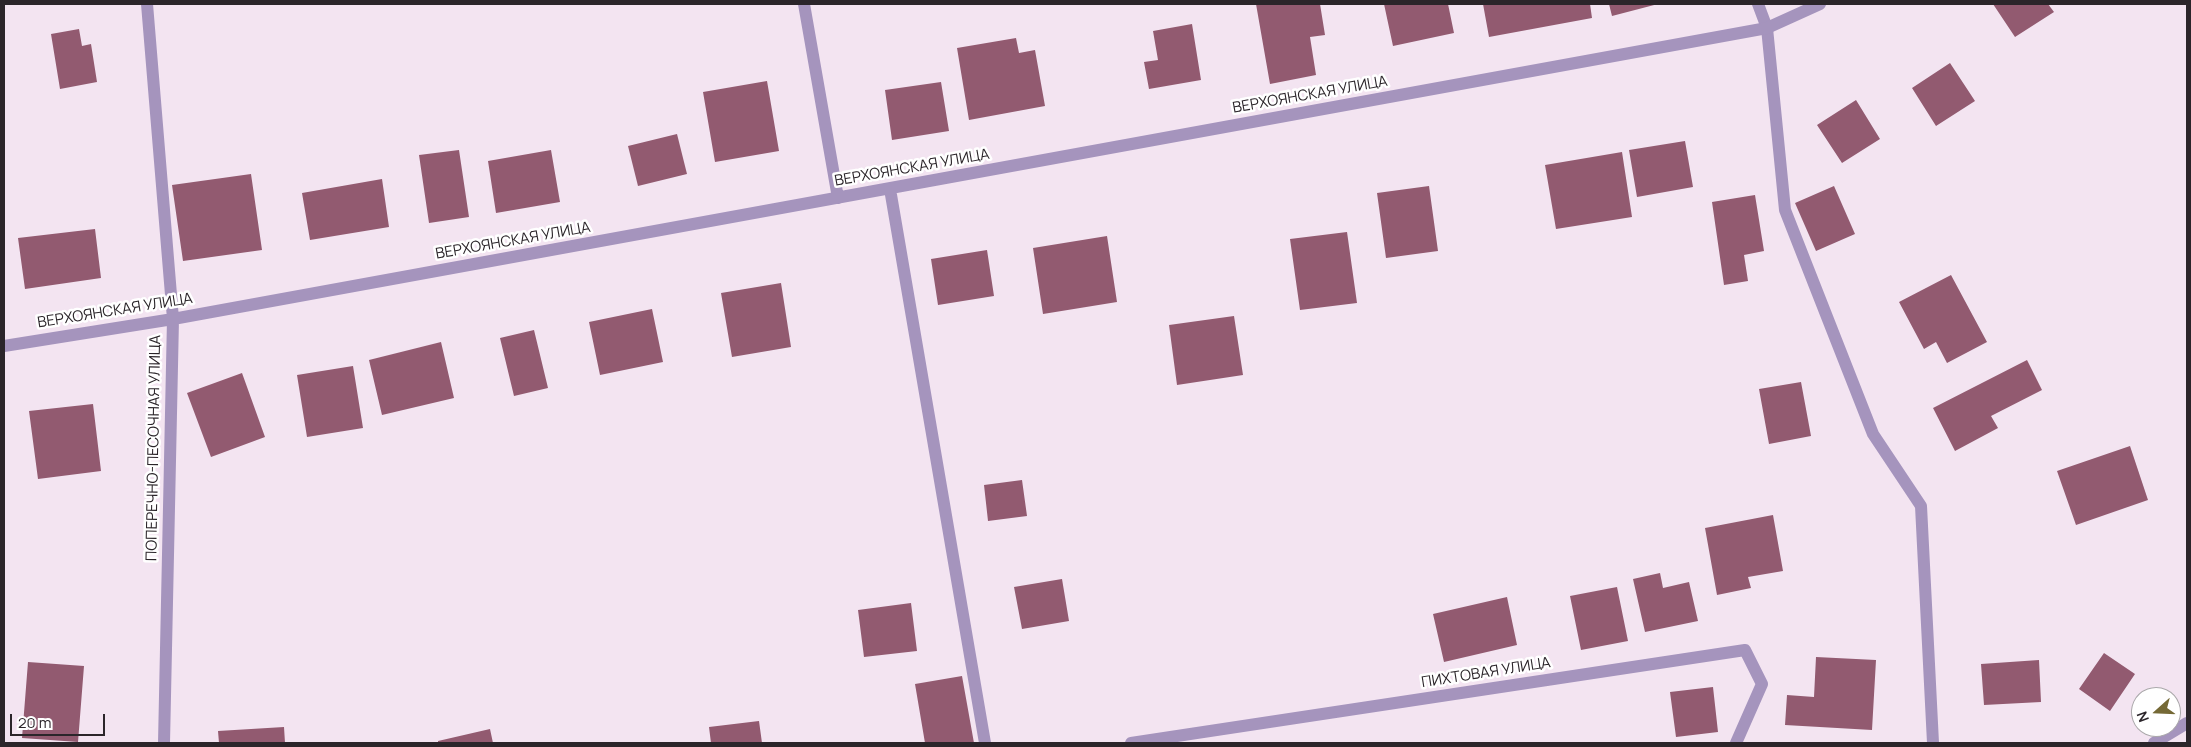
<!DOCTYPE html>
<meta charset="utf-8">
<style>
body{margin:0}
#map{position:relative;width:2191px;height:747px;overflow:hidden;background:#f3e4f1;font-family:Manrope,sans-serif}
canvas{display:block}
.frame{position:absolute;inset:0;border:5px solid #2b252a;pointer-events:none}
.north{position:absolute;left:2131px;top:687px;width:50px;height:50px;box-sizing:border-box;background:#fff;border:1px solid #aaa8aa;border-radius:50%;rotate:250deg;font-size:14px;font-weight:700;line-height:20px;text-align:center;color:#2b252a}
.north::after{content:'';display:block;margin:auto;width:18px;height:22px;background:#756936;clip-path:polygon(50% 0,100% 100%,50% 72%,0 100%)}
.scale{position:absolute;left:10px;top:714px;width:95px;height:22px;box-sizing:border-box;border:2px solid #2b252a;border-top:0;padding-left:6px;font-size:15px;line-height:18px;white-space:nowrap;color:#2b252a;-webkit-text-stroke:4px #fff;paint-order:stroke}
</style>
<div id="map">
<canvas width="2191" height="747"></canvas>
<div class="frame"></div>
<div class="north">N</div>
<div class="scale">20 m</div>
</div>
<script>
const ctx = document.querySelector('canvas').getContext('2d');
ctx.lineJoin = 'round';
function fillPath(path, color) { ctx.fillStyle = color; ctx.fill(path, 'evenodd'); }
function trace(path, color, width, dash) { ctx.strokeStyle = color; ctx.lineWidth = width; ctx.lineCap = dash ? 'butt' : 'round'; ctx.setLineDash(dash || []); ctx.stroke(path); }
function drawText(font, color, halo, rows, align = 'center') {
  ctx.font = font + ' Manrope,sans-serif'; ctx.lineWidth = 5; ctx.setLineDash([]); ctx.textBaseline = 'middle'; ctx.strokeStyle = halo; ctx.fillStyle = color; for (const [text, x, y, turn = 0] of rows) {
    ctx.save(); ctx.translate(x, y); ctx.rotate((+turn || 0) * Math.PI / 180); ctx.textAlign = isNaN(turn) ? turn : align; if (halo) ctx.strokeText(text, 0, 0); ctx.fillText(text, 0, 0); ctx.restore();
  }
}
fillPath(new Path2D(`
 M1256 4H1320L1325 35 1310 37 1316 75 1270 84Z
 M1384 4H1448L1454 33 1393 46Z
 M1483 4H1590L1592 18 1489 37Z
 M1609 4H1658L1612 16Z
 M1993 4H2048L2054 12 2015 37Z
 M1192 24 1201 80 1149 89 1144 62 1158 60 1153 31Z
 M79 29 82 46 91 44 97 82 60 89 51 34Z
 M1016 38 1019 53 1035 50 1045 106 969 120 957 48Z
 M1950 63 1975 101 1936 126 1912 88Z
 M767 81 779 151 715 162 703 92Z
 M941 82 949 131 892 140 885 90Z
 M1856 100 1880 139 1842 163 1817 125Z
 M677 134 687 174 638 186 628 146Z
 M1685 141 1693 187 1637 197 1629 150Z
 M459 150 469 217 429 223 419 155Z
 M551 150 560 202 496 213 488 161Z
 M1622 152 1632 217 1556 229 1545 165Z
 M251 174 262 250 183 261 172 185Z
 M382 179 389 227 310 240 302 193Z
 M1429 186 1438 251 1386 258 1377 193Z
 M1834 186 1855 234 1816 251 1795 203Z
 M1755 195 1764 251 1744 255 1748 281 1724 285 1712 202Z
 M95 229 101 278 25 289 18 238Z
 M1347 232 1357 303 1300 310 1290 239Z
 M1107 236 1117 302 1043 314 1033 248Z
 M987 250 994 296 938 305 931 259Z
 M1951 275 1987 342 1947 363 1936 342 1924 349 1899 302Z
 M781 283 791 347 732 357 721 293Z
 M652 309 663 362 600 375 589 322Z
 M1234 316 1243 375 1177 385 1169 325Z
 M534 330 548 388 514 396 500 338Z
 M441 342 454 398 382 415 369 360Z
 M2027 360 2042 390 1991 416 1998 428 1955 451 1933 408Z
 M353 366 363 428 307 437 297 375Z
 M242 373 265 437 211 457 187 393Z
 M1801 382 1811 436 1769 444 1759 389Z
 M93 404 101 471 38 479 29 411Z
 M2130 446 2148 500 2076 525 2057 471Z
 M1022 480 1027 516 988 521 984 485Z
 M1773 515 1783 571 1748 577 1751 588 1717 595 1705 528Z
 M1660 573 1663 588 1689 582 1698 621 1645 632 1633 579Z
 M1062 579 1069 621 1022 629 1014 587Z
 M1617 587 1628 641 1581 650 1570 596Z
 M1507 597 1517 645 1444 662 1433 614Z
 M911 603 917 651 864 657 858 610Z
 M2104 653 2135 674 2110 711 2079 689Z
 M1816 657 1876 660 1872 730 1785 725 1787 695 1814 697Z
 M2039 660 2041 702 1984 705 1981 664Z
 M28 662 84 666 78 742 22 738Z
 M962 676 974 743H925L915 684Z
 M1713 687 1718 732 1676 737 1670 692Z
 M759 721 762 743H711L709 727Z
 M284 727 285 743H219L218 731Z
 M490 729 493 743H438V741Z`), '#925a70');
trace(new Path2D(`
 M1758 4 1767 28 1785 210 1873 434 1921 506 1933 743`), '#a594bd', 12);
trace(new Path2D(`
 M147 4 173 319 164 743
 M804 4 838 198
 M890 189 985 743
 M4 346 173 319 1767 28 1820 4
 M1131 743 1745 650 1762 684 1736 743
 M2154 743 2187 723`), '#a594bd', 12);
drawText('15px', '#2b252a', '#fff', [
 ["ВЕРХОЯНСКАЯ УЛИЦА",1310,95,-10],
 ["ВЕРХОЯНСКАЯ УЛИЦА",912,168,-10],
 ["ВЕРХОЯНСКАЯ УЛИЦА",513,241,-10],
 ["ВЕРХОЯНСКАЯ УЛИЦА",115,311,-9],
 ["ПОПЕРЕЧНО-ПЕСОЧНАЯ УЛИЦА",154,448,-89],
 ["ПИХТОВАЯ УЛИЦА",1486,673,-9]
]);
</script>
